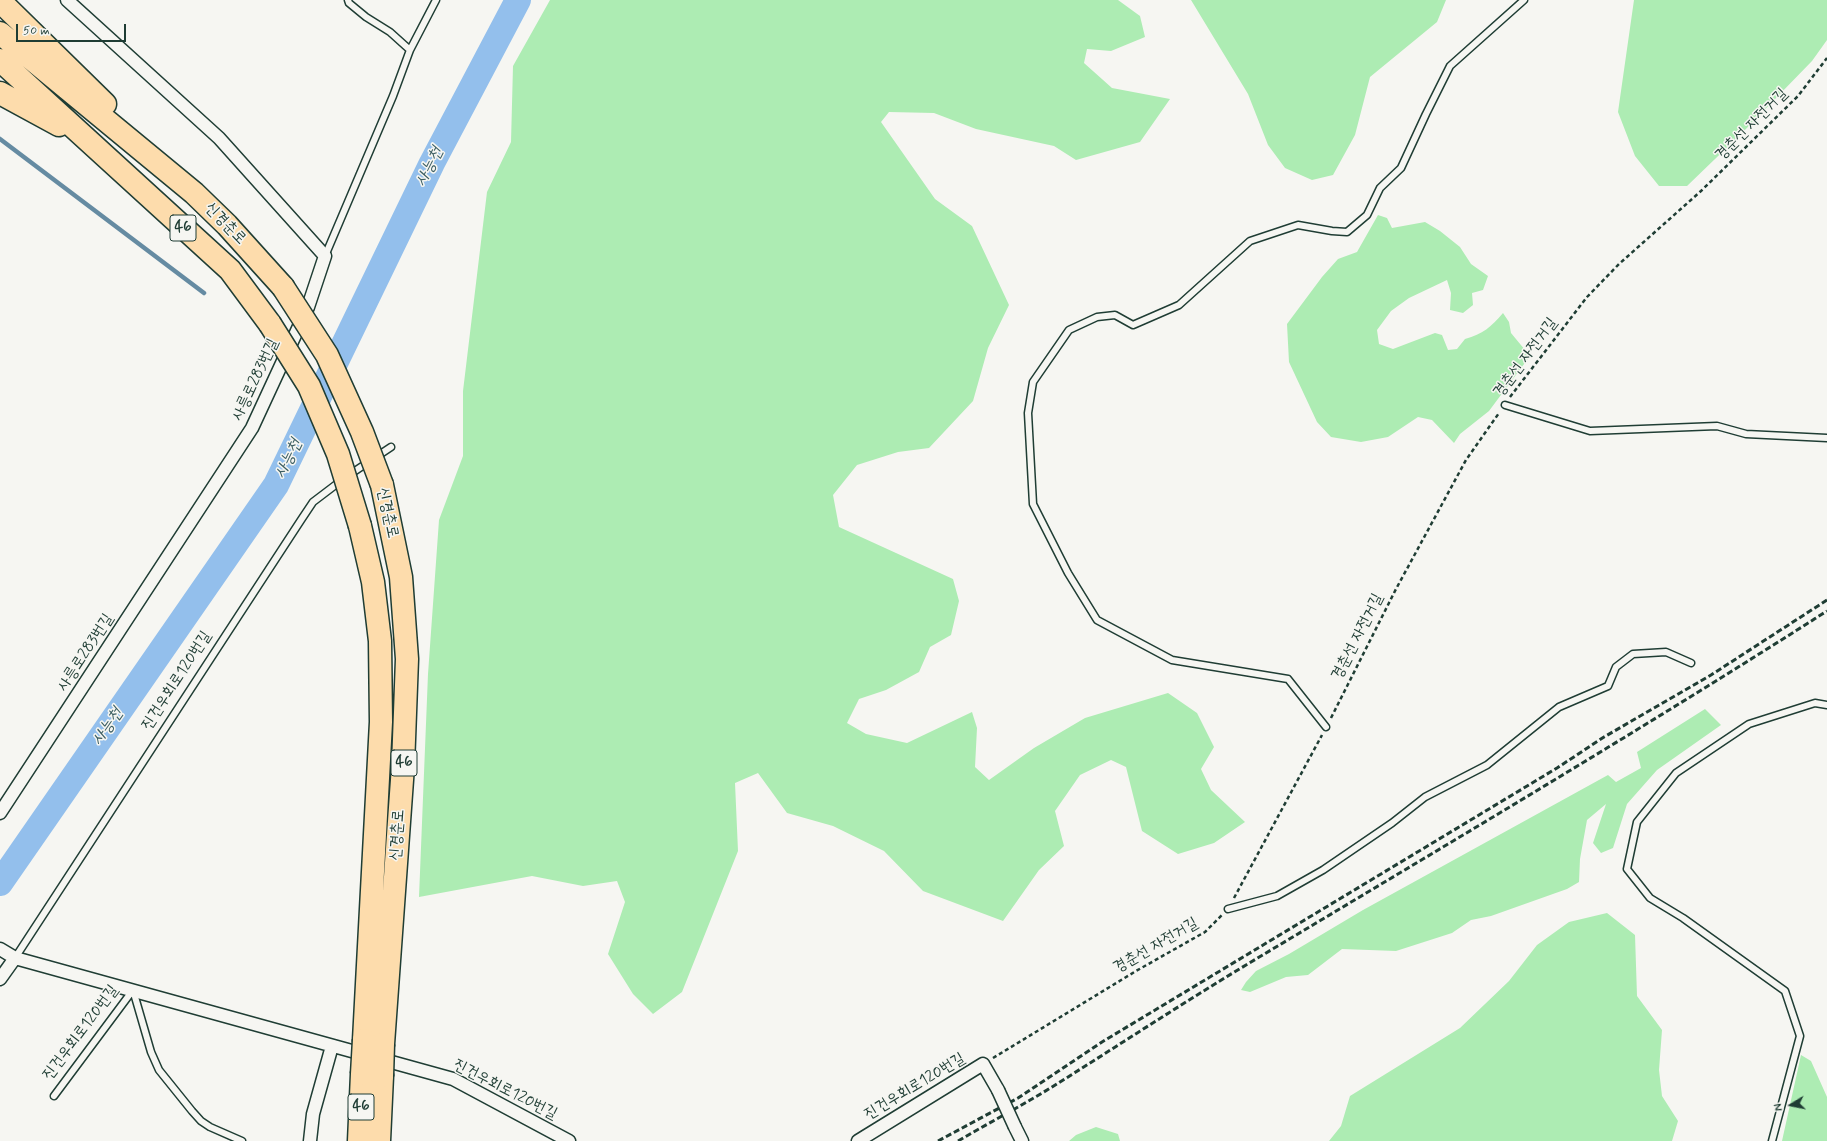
<!DOCTYPE html>
<meta charset="utf-8">
<style>
body{margin:0}
#map{position:relative;width:1827px;height:1141px;overflow:hidden;background:#f6f6f2;font-family:Mynerve,sans-serif}
canvas{display:block}
.north{position:absolute;left:1771px;top:1085px;width:40px;height:40px;-webkit-text-stroke:3px #f6f6f2;paint-order:stroke;rotate:260deg;font-size:11px;font-weight:700;line-height:16px;text-align:center;color:#1f3d34}
.north::after{content:'';display:block;margin:auto;width:14px;height:18px;background:#1f3d34;clip-path:polygon(50% 0,100% 100%,50% 72%,0 100%)}
.scale{position:absolute;left:16px;top:24px;width:110px;height:18px;box-sizing:border-box;border:2px solid #1f3d34;border-top:0;padding-left:5px;font-size:12px;line-height:14px;white-space:nowrap;color:#1f3d34;-webkit-text-stroke:3px #f6f6f2;paint-order:stroke}
</style>
<div id="map">
<canvas width="1827" height="1141"></canvas>
<div class="north">N</div>
<div class="scale">50 m</div>
</div>
<script>
const ctx = document.querySelector('canvas').getContext('2d');
ctx.lineJoin = 'round';
function fillPath(path, color) { ctx.fillStyle = color; ctx.fill(path, 'evenodd'); }
function trace(path, color, width, dash) { ctx.strokeStyle = color; ctx.lineWidth = width; ctx.lineCap = dash ? 'butt' : 'round'; ctx.setLineDash(dash || []); ctx.stroke(path); }
function drawText(font, color, halo, rows, align = 'center') {
  ctx.font = font + ' Mynerve,"Poor Story",sans-serif'; ctx.lineWidth = 3; ctx.setLineDash([]); ctx.textBaseline = 'middle'; ctx.strokeStyle = halo; ctx.fillStyle = color; for (const [text, x, y, turn = 0] of rows) {
    ctx.save(); ctx.translate(x, y); ctx.rotate((+turn || 0) * Math.PI / 180); ctx.textAlign = isNaN(turn) ? turn : align; if (halo) ctx.strokeText(text, 0, 0); ctx.fillText(text, 0, 0); ctx.restore();
  }
}
fillPath(new Path2D(`
 M550 0H1118L1140 16 1145 37 1111 51 1087 49 1084 63 1112 88 1170 99 1140 142 1076 160 1054 146 976 129 934 113 889 112 881 122 935 199 972 226 1009 305 988 348 973 401 929 448 898 452 857 465 833 495 839 527 953 579 959 601 951 635 930 647 919 672 886 690 859 699 847 723 866 734 907 743 972 712 977 728 975 767 989 780 1034 748 1085 718 1168 693 1197 713 1214 747 1201 769 1211 790 1245 822 1214 843 1178 854 1142 831 1126 767 1111 760 1080 775 1055 811 1064 846 1039 870 1003 921 923 891 884 851 833 826 787 813 758 773 735 783 738 851 682 992 653 1014 633 994 608 954 625 902 617 881 583 886 532 876 419 897 428 674 439 520 463 456V391L487 192 511 142 513 66Z
 M1191 0H1446L1437 22 1370 77 1355 135 1333 175 1312 180 1285 168 1268 145 1248 94Z
 M1634 0H1827V40L1812 61 1743 132 1687 186H1659L1635 156 1618 112Z
 M1378 215 1387 218 1392 228 1425 222 1440 231 1460 247 1471 264 1488 276 1483 290 1472 293 1473 305 1463 313 1450 310 1451 293 1447 280 1409 298 1391 311 1377 330 1379 344 1393 349 1435 333 1442 335 1448 350 1457 349 1465 339C1483 334 1491 327 1503 313L1509 322 1511 333 1530 356 1489 411 1460 434 1454 443 1432 420 1418 417 1388 437 1361 442 1331 437 1317 422 1289 362 1287 324 1322 277 1338 259 1357 252Z
 M1705 709 1721 725 1657 770 1627 804 1613 848 1601 853 1593 843 1606 804 1587 820 1580 859 1579 882 1567 889 1491 916 1471 920 1452 933 1396 951 1342 949 1308 975 1286 977 1250 992 1241 990 1246 982 1256 971 1289 954 1363 910 1608 775 1616 782 1641 768 1637 752Z
 M1607 913 1635 935 1637 996 1662 1030 1659 1070 1662 1096 1678 1121 1672 1141H1329L1341 1126 1350 1096 1460 1028 1509 981 1537 945 1569 922Z
 M1801 1055 1811 1061 1827 1097V1141H1782Z
 M1096 1127 1118 1134 1120 1141H1069L1076 1135Z`), '#adecb3');
trace(new Path2D(`
 M0 139 204 293`), '#658ba2', 4.5);
trace(new Path2D(`
 M0 883 276 485 432 163 518 0`), '#93bfec', 26);
const lane = new Path2D(`
 M348 0 349 3 366 17 390 32 410 50
 M325 256 393 96 410 50 436 0
 M1505 405 1590 431 1717 426 1746 434 1827 438
 M349 475 391 447
 M1326 727 1288 679 1172 660 1097 620 1068 573 1033 504 1028 413 1033 382 1069 330 1097 317 1115 315 1133 325 1179 305 1250 241 1298 225 1332 231 1347 232 1367 215 1380 188 1401 168 1426 114 1450 66 1524 0
 M1228 909 1277 896 1323 870 1392 823 1425 797 1487 765 1559 707 1608 686 1616 667 1633 654 1666 652 1691 663
 M15 958 301 520 313 502 342 480
 M133 990 151 1052 159 1070 192 1111 201 1121 210 1127 242 1141
 M54 1096 133 990
 M1772 1141 1800 1036 1785 991 1683 918 1650 898 1627 869 1637 822 1676 773 1749 724 1815 703 1827 705`);
const street = new Path2D(`
 M0 813 252 428 308 307 325 256 219 138 67 0
 M0 949 15 958 453 1079 569 1141
 M0 979 15 958
 M1015 1127 1022 1141
 M310 1141 313 1114 332 1046
 M858 1141 983 1064 998 1090`);
const highway = new Path2D(`
 M0 1 105 104
 M0 33 194 193 227 225 283 287
 M0 60 230 270 270 324
 M0 93 59 125
 M382 485 401 577 407 659 403 766 383 1044
 M360 526 373 582 380 641 381 722 364 1040
 M359 1141 362 1074
 M379 1141 382 1076`);
trace(lane, '#1f3d34', 9);
trace(street, '#1f3d34', 15);
trace(highway, '#1f3d34', 25);
trace(new Path2D(`
 M1510 397 1587 297 1619 264 1701 191 1798 96 1827 58
 M1331 718 1396 589 1466 460 1499 413
 M1234 898 1322 735
 M993 1058 1136 971 1205 932 1222 915`), '#1f3d34', 2.5, [4, 3]);
trace(lane, '#f6f6f2', 6);
trace(street, '#f6f6f2', 12);
trace(highway, '#fddcac', 22);
trace(new Path2D(`
 M938 1141 1018 1098 1102 1042 1557 768 1604 737 1711 675 1827 600
 M958 1141C992 1121 1027 1103 1060 1082 1122 1043 1183 1003 1246 965 1441 848 1636 733 1827 611`), '#1f3d34', 3, [6, 3]);
const streetBridge = new Path2D(`
 M998 1090 1015 1127`);
const highwayBridge = new Path2D(`
 M283 287 327 355 362 432 382 485
 M270 324 309 386 338 454 360 526
 M362 1074 364 1040
 M382 1076 383 1044`);
trace(streetBridge, '#1f3d34', 15, []);
trace(highwayBridge, '#1f3d34', 25, []);
trace(streetBridge, '#f6f6f2', 12);
trace(highwayBridge, '#fddcac', 22);
for (const [x, y, w] of [
 [183,228,26],
 [404,763,26],
 [361,1107,26]
]) { const box = new Path2D(); box.roundRect(x - w / 2, y - 13, w, 26, 3); ctx.fillStyle = '#f6f6f2'; ctx.fill(box); trace(box, '#1f3d34', 1); }
drawText('bold 15px', '#1f3d34', null, [
 ["46",183,228],
 ["46",404,763],
 ["46",361,1107]
]);
drawText('16px', '#1f3d34', '#f6f6f2', [
 ["경춘선 자전거길",1752,125,-45],
 ["신경춘로",225,224,46],
 ["경춘선 자전거길",1526,358,-53],
 ["사릉로283번길",256,380,-65],
 ["신경춘로",387,513,78],
 ["경춘선 자전거길",1358,637,-63],
 ["사릉로283번길",86,653,-57],
 ["진건우회로120번길",177,681,-57],
 ["신경춘로",398,835,-86],
 ["경춘선 자전거길",1156,946,-30],
 ["진건우회로120번길",81,1033,-53],
 ["진건우회로120번길",915,1087,-31],
 ["진건우회로120번길",505,1090,27]
]);
drawText('italic 17px', '#3c5e62', '#f6f6f2', [
 ["사능천",430,167,-63],
 ["사능천",289,459,-64],
 ["사능천",108,727,-55]
]);
</script>
